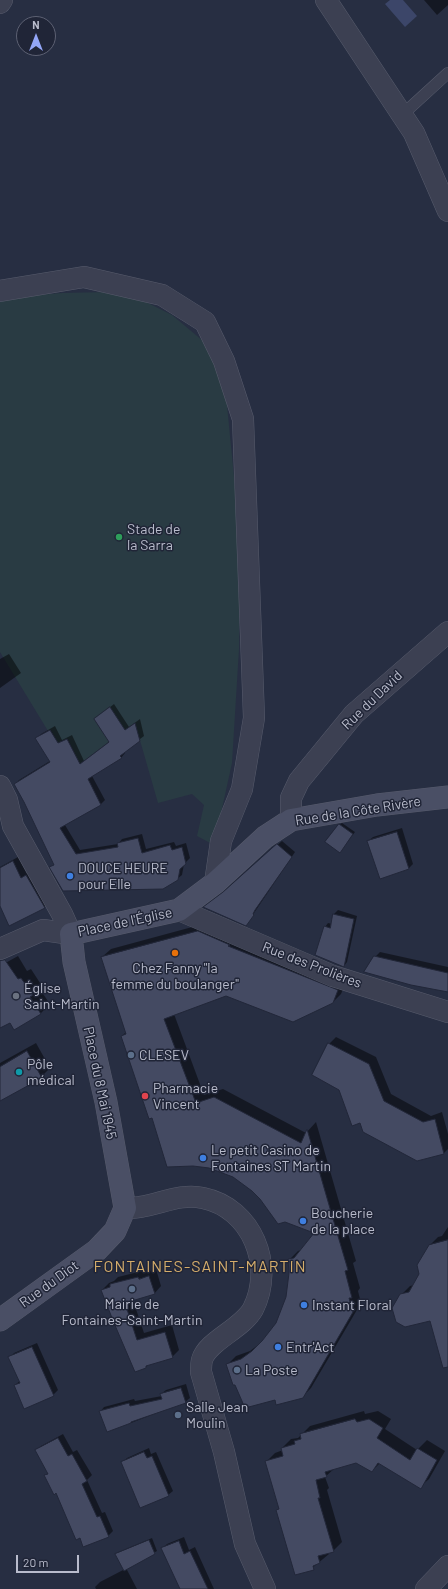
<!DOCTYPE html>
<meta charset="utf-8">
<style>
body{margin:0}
#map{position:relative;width:448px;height:1589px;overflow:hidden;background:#272e42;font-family:Barlow,sans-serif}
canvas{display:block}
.north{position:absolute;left:16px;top:16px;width:40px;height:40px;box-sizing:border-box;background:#202537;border:1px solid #5d6173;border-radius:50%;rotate:0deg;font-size:11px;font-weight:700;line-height:16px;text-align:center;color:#b9bccc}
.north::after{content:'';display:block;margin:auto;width:14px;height:18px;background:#93a6f7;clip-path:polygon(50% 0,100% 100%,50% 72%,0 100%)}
.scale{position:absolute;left:16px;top:1555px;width:63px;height:18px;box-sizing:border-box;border:2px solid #b9bccc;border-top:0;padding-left:5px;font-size:12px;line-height:14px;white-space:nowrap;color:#b9bccc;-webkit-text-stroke:3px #202537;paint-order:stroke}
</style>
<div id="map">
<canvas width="448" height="1589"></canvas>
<div class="north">N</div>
<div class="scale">20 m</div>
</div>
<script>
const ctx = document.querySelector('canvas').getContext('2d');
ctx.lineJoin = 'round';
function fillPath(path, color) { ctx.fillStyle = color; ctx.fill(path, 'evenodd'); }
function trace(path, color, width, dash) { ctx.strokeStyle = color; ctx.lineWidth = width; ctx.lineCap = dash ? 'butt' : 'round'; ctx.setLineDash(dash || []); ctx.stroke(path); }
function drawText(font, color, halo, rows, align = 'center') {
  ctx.font = font + ' Barlow,sans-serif'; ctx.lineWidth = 3; ctx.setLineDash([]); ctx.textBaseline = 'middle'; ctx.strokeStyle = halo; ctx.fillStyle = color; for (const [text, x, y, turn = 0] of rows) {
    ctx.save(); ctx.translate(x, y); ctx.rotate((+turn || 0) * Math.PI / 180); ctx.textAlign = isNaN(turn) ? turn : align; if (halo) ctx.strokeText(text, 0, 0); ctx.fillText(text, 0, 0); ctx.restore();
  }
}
fillPath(new Path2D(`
 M107 292 140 299 172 315 209 346 226 395 236 497 240 576 239 649 232 763 214 845 197 836 204 805 192 794 158 803 135 723 80 764 68 739 58 743 51 730 48 731 0 652V298L62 293Z`), '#293b43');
fillPath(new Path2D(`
 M390 0H403L417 16 405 27 385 4Z`), '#3c4669');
fillPath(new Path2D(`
 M424 0H448V5L437 15Z
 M9 654 21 673 0 688V659Z
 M114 704 129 727 140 719 144 736 124 751 125 753 121 758 92 776 105 800 101 804 65 825 80 850 118 844 122 839 142 834 146 849 174 842 176 846 186 843 190 858 184 864 182 875 177 879 63 882 24 801 15 785 19 780 50 761 37 739 41 734 55 726 62 740 72 735 84 761 110 741 95 719Z
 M342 823 355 832 342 849 339 825Z
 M402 828 413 864 408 869 368 841 373 837Z
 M282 841 295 852 246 925 229 888Z
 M18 857 27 874 32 871 49 902 44 907 0 904V867Z
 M338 910 357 916 347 962 344 966 325 927 328 923 332 924 334 914Z
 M207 923 346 982 341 994 332 1003 226 995 174 1014 204 1095 223 1089 306 1133 316 1122 356 1261 353 1263 360 1288 358 1291 361 1303 311 1388 302 1397 276 1398 227 1365 236 1356 250 1351 262 1342 277 1323 287 1297 290 1273 289 1260 298 1251 301 1250 316 1232 261 1198 253 1190 152 1116 122 1036 126 1032 102 957 111 949Z
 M380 952 448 967V991L375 957Z
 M18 956 27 971 31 969 42 986 39 988 50 1004 41 1013 14 1028 10 1022 0 1027V966Z
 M336 1037 376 1057 391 1094 431 1116 442 1112 448 1134V1149L444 1153 418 1160 329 1044Z
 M36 1043 50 1068 41 1077 0 1100V1063Z
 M448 1227V1347L430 1319 401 1295 410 1286 414 1285 420 1274 429 1246 438 1237 442 1236Z
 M156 1269 161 1286 154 1294 133 1300 144 1333 172 1325 179 1350 172 1357 148 1364 146 1367 102 1290 109 1283 114 1281 118 1277 146 1270V1272Z
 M37 1343 58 1390 53 1395 15 1385 20 1381 10 1358 14 1353Z
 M186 1384 190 1398 185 1402 131 1423 100 1412 104 1407 134 1399 135 1401 162 1396 161 1394 166 1390Z
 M364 1411 365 1414 378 1411 391 1419 385 1429 417 1450 427 1440 445 1451 429 1479 420 1487 380 1463 372 1471 357 1462 335 1468 325 1477 329 1488 327 1490 342 1542 333 1551 328 1552 329 1554 311 1569 278 1510 280 1508 267 1461 275 1453 283 1450 282 1448 291 1439 298 1438 310 1426Z
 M63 1434 73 1452 77 1450 92 1475 87 1480 102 1513 105 1512 113 1531 108 1536 80 1537 57 1492 45 1476 49 1472 36 1451 41 1446Z
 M149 1448 151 1454 156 1452 173 1491 168 1495 122 1463 127 1458Z
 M184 1537 189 1550 195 1547 214 1589H181L163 1548 167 1544Z
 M152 1538 157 1551 126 1568 137 1589H96L95 1587 100 1582 125 1569 116 1554 119 1552Z`), '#0007');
const building = new Path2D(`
 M110 707 125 730 135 723 140 741 120 756 122 758 88 779 101 805 60 828 76 854 118 847 117 843 138 838 142 853 170 845 172 850 182 847 186 864 180 869 178 880 163 889 63 891 49 867 54 865 24 802 14 784 50 762 35 738 50 730 58 743 67 739 80 764 109 742 94 719Z
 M339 824 353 834 340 853 325 842Z
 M397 832 409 869 380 879 367 841Z
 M277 844 292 857 255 910 253 914 254 915 246 926 203 907 223 892Z
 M13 861 21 878 26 875 45 908 9 926 0 906V868Z
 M333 914 354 919 344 967 315 955 324 926 330 928Z
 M198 931 230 945 228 946 338 990 333 1003 293 1022 226 996 164 1019 196 1103 214 1097 301 1143 307 1129 338 1236 348 1270 345 1271 352 1298H349L353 1312 303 1398 276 1405 275 1400 245 1408 235 1385H233L226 1364 241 1359 252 1351 262 1341 276 1323 286 1297 289 1273 288 1259 294 1258 314 1233 285 1222 278 1224 260 1199 252 1191 233 1177 209 1168 193 1166 167 1167 152 1118 149 1119 121 1036 126 1034 101 957Z
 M374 956 448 973V992L411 985 364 972Z
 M5 960 18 979 21 978 33 995 30 997 41 1014 14 1030 10 1023 0 1028V961Z
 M328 1043 369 1064 384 1101 423 1122 435 1119 444 1154 417 1161 363 1132 360 1123 352 1126 339 1090 312 1075Z
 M27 1051 42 1078 0 1101V1067Z
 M448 1240V1367L443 1368 430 1321 405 1327 396 1322 392 1308 400 1294 409 1292 419 1274 417 1265 429 1245Z
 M149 1276 155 1294 125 1303 137 1340 165 1332 173 1358 146 1366V1368L135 1372 114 1323 101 1290 110 1287V1284L138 1277 139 1279Z
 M32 1347 54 1396 24 1409 14 1385 20 1383 8 1357Z
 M181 1388 186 1403 131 1422V1423L107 1432 99 1411 129 1403 130 1406 162 1399 160 1394Z
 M355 1419 357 1422 369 1419 383 1428 377 1438 410 1460 417 1448 437 1460 421 1489 378 1463 372 1472 356 1463 325 1472 327 1477 316 1480 320 1498H318L334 1552 318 1556 320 1563 313 1566 314 1570 295 1575 276 1510 279 1509 265 1461 283 1456 281 1448 295 1444 294 1441 301 1439 300 1434Z
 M58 1438 68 1456 72 1454 87 1481 82 1484 97 1517 100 1516 109 1537 83 1547 80 1538 76 1540 56 1493 54 1495 44 1475 48 1474 35 1450Z
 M144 1452 147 1458 152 1456 169 1496 140 1508 121 1462Z
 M149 1540 155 1554 124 1571 115 1554Z
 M179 1541 184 1554 190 1551 208 1589H180L161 1548Z`);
fillPath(building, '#444a62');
trace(building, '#222739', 1);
const lane = new Path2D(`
 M402 115 448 73`);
const street = new Path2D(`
 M326 0 414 133 448 211
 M0 3 2 0
 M0 291 84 277 162 295 205 322 224 361 243 419 254 718 242 789 221 841 215 883
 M0 786 7 800 13 826 62 914 71 934
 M291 820V798L299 781 354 714 448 632
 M179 910 333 976 448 1012
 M0 949 43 930 71 934
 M125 1208C130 1208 135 1208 140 1207 161 1204 181 1193 203 1198 252 1208 275 1266 253 1309 242 1329 207 1341 202 1360 201 1364 201 1369 201 1372L224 1452 245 1544 265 1589
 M426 1589 448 1566`);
const secondary = new Path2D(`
 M0 1320 97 1250 115 1231 125 1208 106 1102 74 962 71 934 179 910 215 883 265 837 291 820 377 805 448 797`);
trace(lane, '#575b6c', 12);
trace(street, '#575b6c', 22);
trace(secondary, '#575b6c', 23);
trace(lane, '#3c4052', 11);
trace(street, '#3c4052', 21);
trace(secondary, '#4a4f65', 22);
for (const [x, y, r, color] of [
 [119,537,4,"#2e9e5b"],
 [70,876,4,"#3f7fe0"],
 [175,953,4,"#e8710a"],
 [16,996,4,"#6b7280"],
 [131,1055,4,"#5c6f8a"],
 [19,1072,4,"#0f9aa8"],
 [145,1096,4,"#e0444e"],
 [203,1158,4,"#3f7fe0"],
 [303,1221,4,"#3f7fe0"],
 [132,1289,4,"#5c6f8a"],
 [304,1305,4,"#3f7fe0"],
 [278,1347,4,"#3f7fe0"],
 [237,1370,4,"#5c6f8a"],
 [178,1415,4,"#5c6f8a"]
]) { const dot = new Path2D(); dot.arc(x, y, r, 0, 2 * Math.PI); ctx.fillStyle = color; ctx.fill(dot); trace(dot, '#202537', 1.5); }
drawText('14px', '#b9bccc', '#202537', [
 ["Stade de",127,529],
 ["la Sarra",127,545],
 ["DOUCE HEURE",78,868],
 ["pour Elle",78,884],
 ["Chez Fanny \"la",175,968,"center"],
 ["femme du boulanger\"",175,984,"center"],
 ["Église",24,988],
 ["Saint-Martin",24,1004],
 ["CLESEV",139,1055],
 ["Pôle",27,1064],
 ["médical",27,1080],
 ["Pharmacie",153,1088],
 ["Vincent",153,1104],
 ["Le petit Casino de",211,1150],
 ["Fontaines ST Martin",211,1166],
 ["Boucherie",311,1213],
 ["de la place",311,1229],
 ["Mairie de",132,1304,"center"],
 ["Fontaines-Saint-Martin",132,1320,"center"],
 ["Instant Floral",312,1305],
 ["Entr'Act",286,1347],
 ["La Poste",245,1370],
 ["Salle Jean",186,1407],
 ["Moulin",186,1423]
], 'left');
drawText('14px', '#b9bccc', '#202537', [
 ["Rue du David",372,700,-44],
 ["Rue de la Côte Rivère",358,811,-9],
 ["Place de l'Église",125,922,-12],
 ["Rue des Prolières",312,965,21],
 ["Place du 8 Mai 1945",100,1083,78],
 ["Rue du Diot",49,1284,-36]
]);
ctx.letterSpacing = '1px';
drawText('16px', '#d5ad6b', '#202537', [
 ["FONTAINES-SAINT-MARTIN",200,1267]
]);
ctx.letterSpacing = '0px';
</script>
